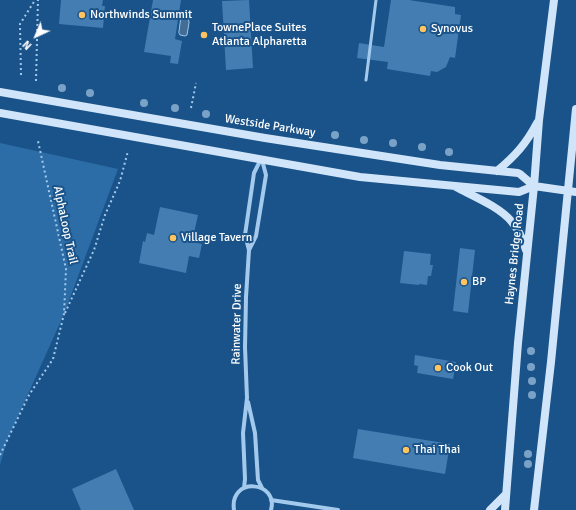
<!DOCTYPE html>
<style>
body{margin:0}
#map{position:relative;width:576px;height:510px;overflow:hidden;background:#1a5389;font-family:Signika,sans-serif}
canvas{display:block}
.north{position:absolute;left:16px;top:16px;width:40px;height:40px;-webkit-text-stroke:3px #1a5389;paint-order:stroke;rotate:224deg;font-size:11px;font-weight:700;line-height:16px;text-align:center;color:#fff}
.north::after{content:'';display:block;margin:auto;width:14px;height:18px;background:#fff;clip-path:polygon(50% 0,100% 100%,50% 72%,0 100%)}
</style>
<div id="map">
<canvas width="576" height="510"></canvas>
<div class="north">N</div>
</div>
<script>
const ctx = document.querySelector('canvas').getContext('2d');
ctx.lineJoin = 'round';
function fillPath(path, color) { ctx.fillStyle = color; ctx.fill(path, 'evenodd'); }
function trace(path, color, width, dash) { ctx.strokeStyle = color; ctx.lineWidth = width; ctx.lineCap = dash ? 'butt' : 'round'; ctx.setLineDash(dash || []); ctx.stroke(path); }
function drawText(font, color, halo, rows, align = 'center') {
  ctx.font = font + ' Signika,sans-serif'; ctx.lineWidth = 4; ctx.setLineDash([]); ctx.textBaseline = 'middle'; ctx.strokeStyle = halo; ctx.fillStyle = color; for (const [text, x, y, turn = 0] of rows) {
    ctx.save(); ctx.translate(x, y); ctx.rotate((+turn || 0) * Math.PI / 180); ctx.textAlign = isNaN(turn) ? turn : align; if (halo) ctx.strokeText(text, 0, 0); ctx.fillText(text, 0, 0); ctx.restore();
  }
}
fillPath(new Path2D(`
 M0 143 118 169 64 314 7 441 0 465Z`), '#2d6da7');
const water = new Path2D(`
 M182 12 188 13 189 23 187 35 185 36 180 35 179 33Z`);
fillPath(water, '#446d94');
trace(water, '#96c6ef', 1);
fillPath(new Path2D(`
 M61 0H103L102 6H105L103 28 59 24Z
 M153 0H181L175 39 182 41 178 64 170 63 171 56 144 52Z
 M249 0 253 68 226 70 222 1Z
 M391 0H409L455 7V14L461 15 455 58 450 57 446 67 437 72 431 71 430 76 387 69 388 62 357 58 359 43 384 47Z
 M160 207 198 215 192 242 202 244 199 258 189 256 186 273 139 263 143 241 145 242 147 233 154 235Z
 M460 248 475 250 468 313 453 311Z
 M404 251 431 254 430 265H433L431 276H428L427 285 419 284V285L400 283Z
 M415 355 456 362 453 379 417 373 418 366 414 365Z
 M358 429 450 444 445 474 353 458Z
 M116 469 134 510H81L72 489Z`), '#437db2');
trace(new Path2D(`
 M21 75 20 24 35 0
 M36 81 38 0
 M191 108 196 83
 M516 215 518 207
 M65 313 94 250 105 215 120 181 128 151
 M0 455 29 395 53 359 64 314 66 269 38 141`), '#a3caed', 2, [2, 3]);
trace(new Path2D(`
 M366 80 376 0`), '#a3caed', 3);
trace(new Path2D(`
 M249 250 256 236 266 175 262 160
 M248 402 255 433 258 480 262 488
 M244 488 245 479 243 433 247 398 245 347 246 297 249 250 245 235 254 173 261 159
 M271 500 338 510
 M234 510C229 476 279 481 271 510`), '#a3caed', 4);
trace(new Path2D(`
 M0 92 265 138 440 165 518 173 520 174 534 186
 M0 113 360 177 519 192 534 186 576 192
 M497 171C515 156 526 144 537 123
 M456 187C473 196 500 207 512 222 519 230 523 240 526 250
 M490 510 506 494
 M505 510 518 343 534 186 539 120 554 0
 M534 510 551 362 576 109`), '#d0e5f9', 8);
ctx.fillStyle = '#7aa2c7';
for (const [x, y] of [
 [62,88],
 [90,93],
 [144,103],
 [175,108],
 [206,114],
 [234,118],
 [306,131],
 [335,135],
 [364,140],
 [393,143],
 [422,147],
 [449,152],
 [531,351],
 [531,367],
 [532,381],
 [532,395],
 [528,454],
 [528,464]
]) { ctx.beginPath(); ctx.arc(x, y, 4, 0, 2 * Math.PI); ctx.fill(); }
for (const [x, y, r, color] of [
 [82,15,4,"#ffc45f"],
 [423,29,4,"#ffc45f"],
 [204,35,4,"#ffc45f"],
 [173,238,4,"#ffc45f"],
 [464,282,4,"#ffc45f"],
 [438,368,4,"#ffc45f"],
 [406,450,4,"#ffc45f"]
]) { const dot = new Path2D(); dot.arc(x, y, r, 0, 2 * Math.PI); ctx.fillStyle = color; ctx.fill(dot); trace(dot, '#1a5389', 1.5); }
drawText('12px', '#fff', '#1a5389', [
 ["Northwinds Summit",90,15],
 ["TownePlace Suites",212,28],
 ["Atlanta Alpharetta",212,42],
 ["Synovus",431,29],
 ["Village Tavern",181,238],
 ["BP",472,282],
 ["Cook Out",446,368],
 ["Thai Thai",414,450]
], 'left');
drawText('12px', '#fff', '#1a5389', [
 ["Westside Parkway",270,126,9],
 ["AlphaLoop Trail",65,225,78],
 ["Haynes Bridge Road",515,254,-84],
 ["Rainwater Drive",237,324,-89]
]);
</script>
